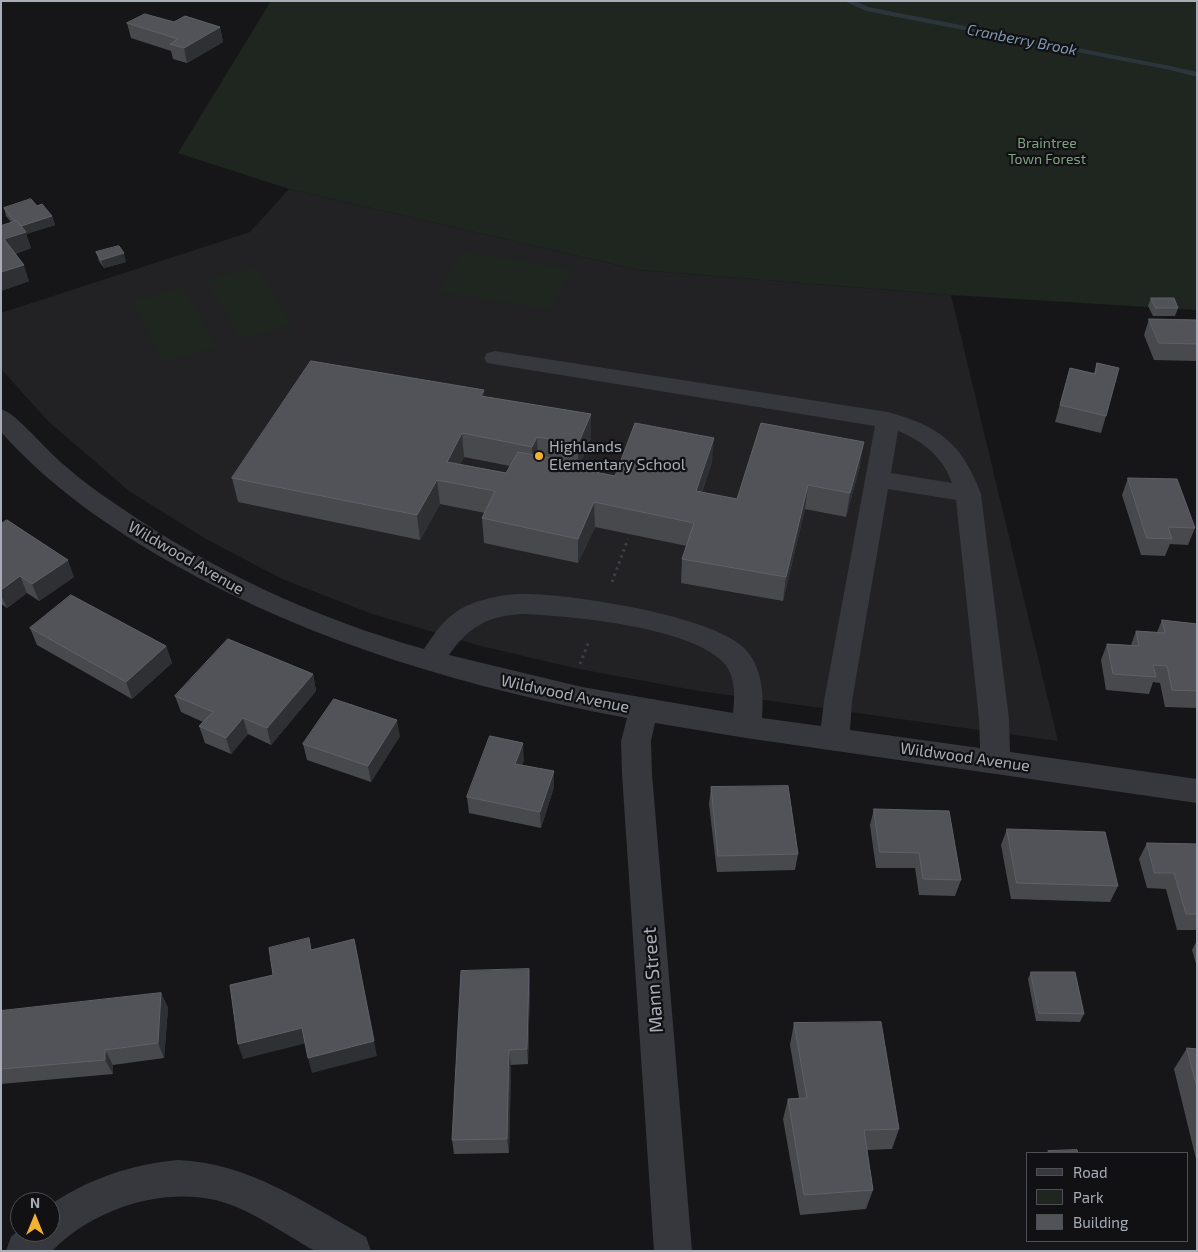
<!DOCTYPE html>
<style>
body{margin:0}
#map{position:relative;width:1198px;height:1252px;overflow:hidden;background:#161618;font-family:"Exo 2",sans-serif}
canvas{display:block}
.frame{position:absolute;inset:0;border:2px solid #a8adb8;pointer-events:none}
.legend{position:absolute;left:1026px;top:1152px;width:162px;height:90px;box-sizing:border-box;background:#111113;border:1px solid #4d4f55;margin:0;padding:6px 9px;list-style:none;font-size:15px;color:#a8adb8}
.legend li{display:flex;align-items:center;gap:10px;height:25px}
.legend b{width:25px;border:1px solid #4d4f55}
.north{position:absolute;left:10px;top:1192px;width:50px;height:50px;box-sizing:border-box;background:#111113;border:1px solid #4d4f55;border-radius:50%;rotate:0deg;font-size:14px;font-weight:700;line-height:20px;text-align:center;color:#a8adb8}
.north::after{content:'';display:block;margin:auto;width:18px;height:22px;background:#f2b134;clip-path:polygon(50% 0,100% 100%,50% 72%,0 100%)}
</style>
<div id="map">
<canvas width="1198" height="1252"></canvas>
<div class="frame"></div>
<ul class="legend">
<li><b style="height:6px;background:#37383d"></b>Road</li>
<li><b style="height:14px;background:#1e261f"></b>Park</li>
<li><b style="height:14px;background:#525359"></b>Building</li>
</ul>
<div class="north">N</div>
</div>
<script>
const ctx = document.querySelector('canvas').getContext('2d');
ctx.lineJoin = 'round';
function fillPath(path, color) { ctx.fillStyle = color; ctx.fill(path, 'evenodd'); }
function trace(path, color, width, dash) { ctx.strokeStyle = color; ctx.lineWidth = width; ctx.lineCap = dash ? 'butt' : 'round'; ctx.setLineDash(dash || []); ctx.stroke(path); }
function drawText(font, color, halo, rows, align = 'center') {
  ctx.font = font + ' "Exo 2",sans-serif'; ctx.lineWidth = 4.5; ctx.setLineDash([]); ctx.textBaseline = 'middle'; ctx.strokeStyle = halo; ctx.fillStyle = color; for (const [text, x, y, turn = 0] of rows) {
    ctx.save(); ctx.translate(x, y); ctx.rotate((+turn || 0) * Math.PI / 180); ctx.textAlign = isNaN(turn) ? turn : align; if (halo) ctx.strokeText(text, 0, 0); ctx.fillText(text, 0, 0); ctx.restore();
  }
}
fillPath(new Path2D(`
 M289 189 639 270 951 295 1058 741 699 691 579 669 481 646 372 614 282 579 206 539 129 491 48 421 1 369V313L250 232Z`), '#222225');
fillPath(new Path2D(`
 M271 1H1197V310L951 295 639 270 289 189 178 153Z
 M463 252 572 268 551 310 439 292Z
 M256 267 293 325 241 339 206 280Z
 M183 287 217 347 163 362 132 301Z`), '#1e261f');
fillPath(new Path2D(`
 M844 1H855L868 7 1170 66 1197 72V77L1170 70 866 11Z`), '#2c353c');
trace(new Path2D(`
 M612 582 628 539
 M580 664 589 641`), '#3d3f44', 3, [2.5, 4]);
fillPath(new Path2D(`
 M495 351 888 412C939 426 962 443 981 494L1009 719 1010 752 1197 779V803L746 738 655 723 651 741 652 774 692 1251H654L622 774 621 741 627 718C468 688 316 644 175 565 111 529 50 487 1 432V409C16 413 48 452 63 464 81 480 100 494 120 507 211 570 317 619 424 649 435 632 447 615 466 606 482 599 500 595 517 594 564 592 710 615 743 647 762 665 764 693 762 718L821 726 824 701 875 426 487 363 484 358 487 353ZM898 431C923 441 943 457 952 483L891 473ZM888 489 956 500 979 719 980 748 850 730 852 701ZM524 614C572 616 689 627 723 662 736 675 735 697 733 713L582 687 449 655C468 627 489 615 524 614Z
 M178 1160C249 1163 305 1203 366 1237L371 1251C358 1251 324 1252 314 1250 306 1247 299 1241 291 1237 273 1226 254 1214 234 1206 174 1182 96 1206 52 1251H6L11 1237 20 1229V1232H50V1205C88 1179 132 1164 178 1160Z`), '#37383d');
fillPath(new Path2D(`
 M174 22 220 27 223 42 187 63 173 59 171 51 131 38 127 23Z
 M37 206 52 216 55 225 26 234 31 248 15 254 29 281 1 291V226L11 222 6 216 4 208Z
 M96 252 126 262 104 268 99 261Z
 M1151 298 1178 308 1175 316H1153L1148 306Z
 M1149 319 1197 320V361L1154 360 1144 335Z
 M1097 363 1106 416 1101 433 1055 422 1070 368 1094 373Z
 M484 397 591 414V438L578 469 615 476 712 462 702 492 737 499 860 466 846 517 805 509 783 601 681 583 682 559 687 546 595 527 578 563 484 543 482 518 485 513 440 504 420 540 238 502 232 478ZM464 457 510 466 506 473 460 464Z
 M1128 478 1195 528 1188 545 1170 544 1165 556 1141 555 1122 495Z
 M1 524 74 577 39 601 27 593 7 608 1 604Z
 M1162 620 1197 624V708L1165 707 1160 683 1153 682 1149 694 1106 690 1101 660 1107 644 1131 645 1136 631 1157 632Z
 M30 628 166 646 172 663 132 699 37 645Z
 M313 674 316 691 271 745 248 734 231 754 205 743 199 726 203 722 181 712 175 696Z
 M400 736 371 782 307 760 303 744Z
 M524 760 522 765 554 771V787L541 828 469 813 467 797Z
 M711 787 798 854 795 870 717 872 709 804Z
 M874 809 961 880 955 896 919 895 915 868H876L870 825Z
 M1007 829 1118 886 1110 902 1011 899 1001 845Z
 M1147 843 1197 844V930H1177L1166 889 1147 888 1139 859Z
 M1196 942H1197V967L1192 950Z
 M529 969 530 985 528 1064 511 1065 509 1153 454 1154 452 1140Z
 M1031 972 1084 1014 1080 1022 1036 1021 1028 979Z
 M161 993 168 1008 164 1058 113 1065V1074L1 1084V1011Z
 M794 1023 899 1129 892 1149 867 1150 873 1190 866 1209 800 1215 783 1119 788 1099 799 1098 790 1045Z
 M1187 1048 1197 1049V1163L1174 1069Z`), '#47494d');
fillPath(new Path2D(`
 M220 27 223 42 187 63 184 48Z
 M52 216 55 225 26 234 31 248 10 255 4 239 19 227Z
 M124 253 126 262 104 268 101 260Z
 M24 265 29 281 1 291V272Z
 M484 390 486 414 481 396Z
 M591 414V438L578 469V444Z
 M462 433 464 457 451 482 447 462Z
 M537 437 538 461 533 471 532 447Z
 M714 438 712 462 694 515 696 491Z
 M864 442 860 466 846 517 850 493Z
 M437 480 440 504 420 540 417 515Z
 M808 485 805 509 783 601 786 577Z
 M594 502 595 527 578 563V539Z
 M68 560 74 577 39 601 32 584Z
 M20 576 27 593 7 608 1 595V590Z
 M166 646 172 663 132 699 126 682Z
 M313 674 316 691 271 745 267 728Z
 M243 718 248 734 231 754 226 738Z
 M397 720 400 736 371 782 368 766Z
 M523 743 524 760 517 780 515 764Z
 M554 771V787L541 828 540 812Z
 M354 939 377 1056 312 1073 308 1058Z
 M529 969 530 985 528 1064 527 1049Z
 M161 993 168 1008 164 1058 158 1043Z
 M302 1028 307 1043 243 1059 238 1044Z
 M105 1050 113 1065V1074L105 1060Z
 M509 1050 511 1065 509 1153 507 1139Z`), '#2f3033');
const building = new Path2D(`
 M145 14 174 22 185 16 220 27 184 48 170 44 178 39 127 23Z
 M31 199 37 206 42 204 52 216 21 226 17 221H14L4 208Z
 M17 221 26 232 4 239 24 265 1 272V226Z
 M119 246 124 253 101 260 96 252Z
 M1151 298H1174L1178 308H1156Z
 M1149 319 1197 320V344L1159 343Z
 M311 361 484 390 481 396 591 414 578 444 537 437 532 447 462 433 447 462 506 473 518 452 567 461 565 466 615 476 635 423 714 438 696 491 737 499 761 423 864 442 850 493 808 485 786 577 682 559 694 523 594 502 578 539 482 518 495 491 437 480 417 515 232 478Z
 M1097 363 1119 368 1106 416 1060 405 1070 368 1095 374Z
 M1128 478 1177 479 1195 528 1168 527 1172 539 1147 538Z
 M7 520 68 560 32 584 20 576 1 590V524Z
 M71 595 166 646 126 682 30 628Z
 M1162 620 1197 624V691L1172 690 1167 666 1153 665 1156 677 1113 674 1107 644 1139 646 1136 631 1165 633Z
 M228 639 313 674 267 728 243 718 226 738 199 726 213 712 175 696Z
 M334 699 397 720 368 766 303 744Z
 M490 736 523 743 515 764 554 771 540 812 467 797Z
 M788 786 798 854 718 856 711 787Z
 M874 809 949 811 961 880 923 879 919 853 880 852Z
 M1007 829 1105 832 1118 886 1017 883Z
 M1147 843 1197 844V914H1186L1174 873H1155Z
 M309 938 311 950 354 939 374 1041 308 1058 302 1028 238 1044 230 985 273 975 269 948Z
 M529 969 527 1049 509 1050 507 1139 452 1140 461 971Z
 M1031 972H1075L1084 1014 1039 1013Z
 M161 993 158 1043 105 1050V1060L1 1069V1011Z
 M881 1022 899 1129 864 1130 873 1190 804 1195 788 1099 807 1098 794 1023Z
 M1187 1048 1197 1049V1087Z
 M1077 1150 1078 1153H1049L1048 1151Z`);
fillPath(building, '#525359');
trace(building, '#5f6168', 1);
for (const [x, y, r, color] of [
 [539,456,5,"#f2b134"]
]) { const dot = new Path2D(); dot.arc(x, y, r, 0, 2 * Math.PI); ctx.fillStyle = color; ctx.fill(dot); trace(dot, '#111113', 2); }
drawText('14px', '#7fa381', '#111113', [
 ["Braintree",1047,143],
 ["Town Forest",1047,159]
]);
drawText('italic 15px', '#7f9bb3', '#111113', [
 ["Cranberry Brook",1022,40,11]
]);
drawText('16px', '#a8adb8', '#111113', [
 ["Highlands",549,447],
 ["Elementary School",549,465]
], 'left');
drawText('16px', '#a8adb8', '#111113', [
 ["Wildwood Avenue",186,558,30],
 ["Wildwood Avenue",565,694,12],
 ["Wildwood Avenue",965,757,8]
]);
drawText('19px', '#a8adb8', '#111113', [
 ["Mann Street",653,980,-94]
]);
</script>
